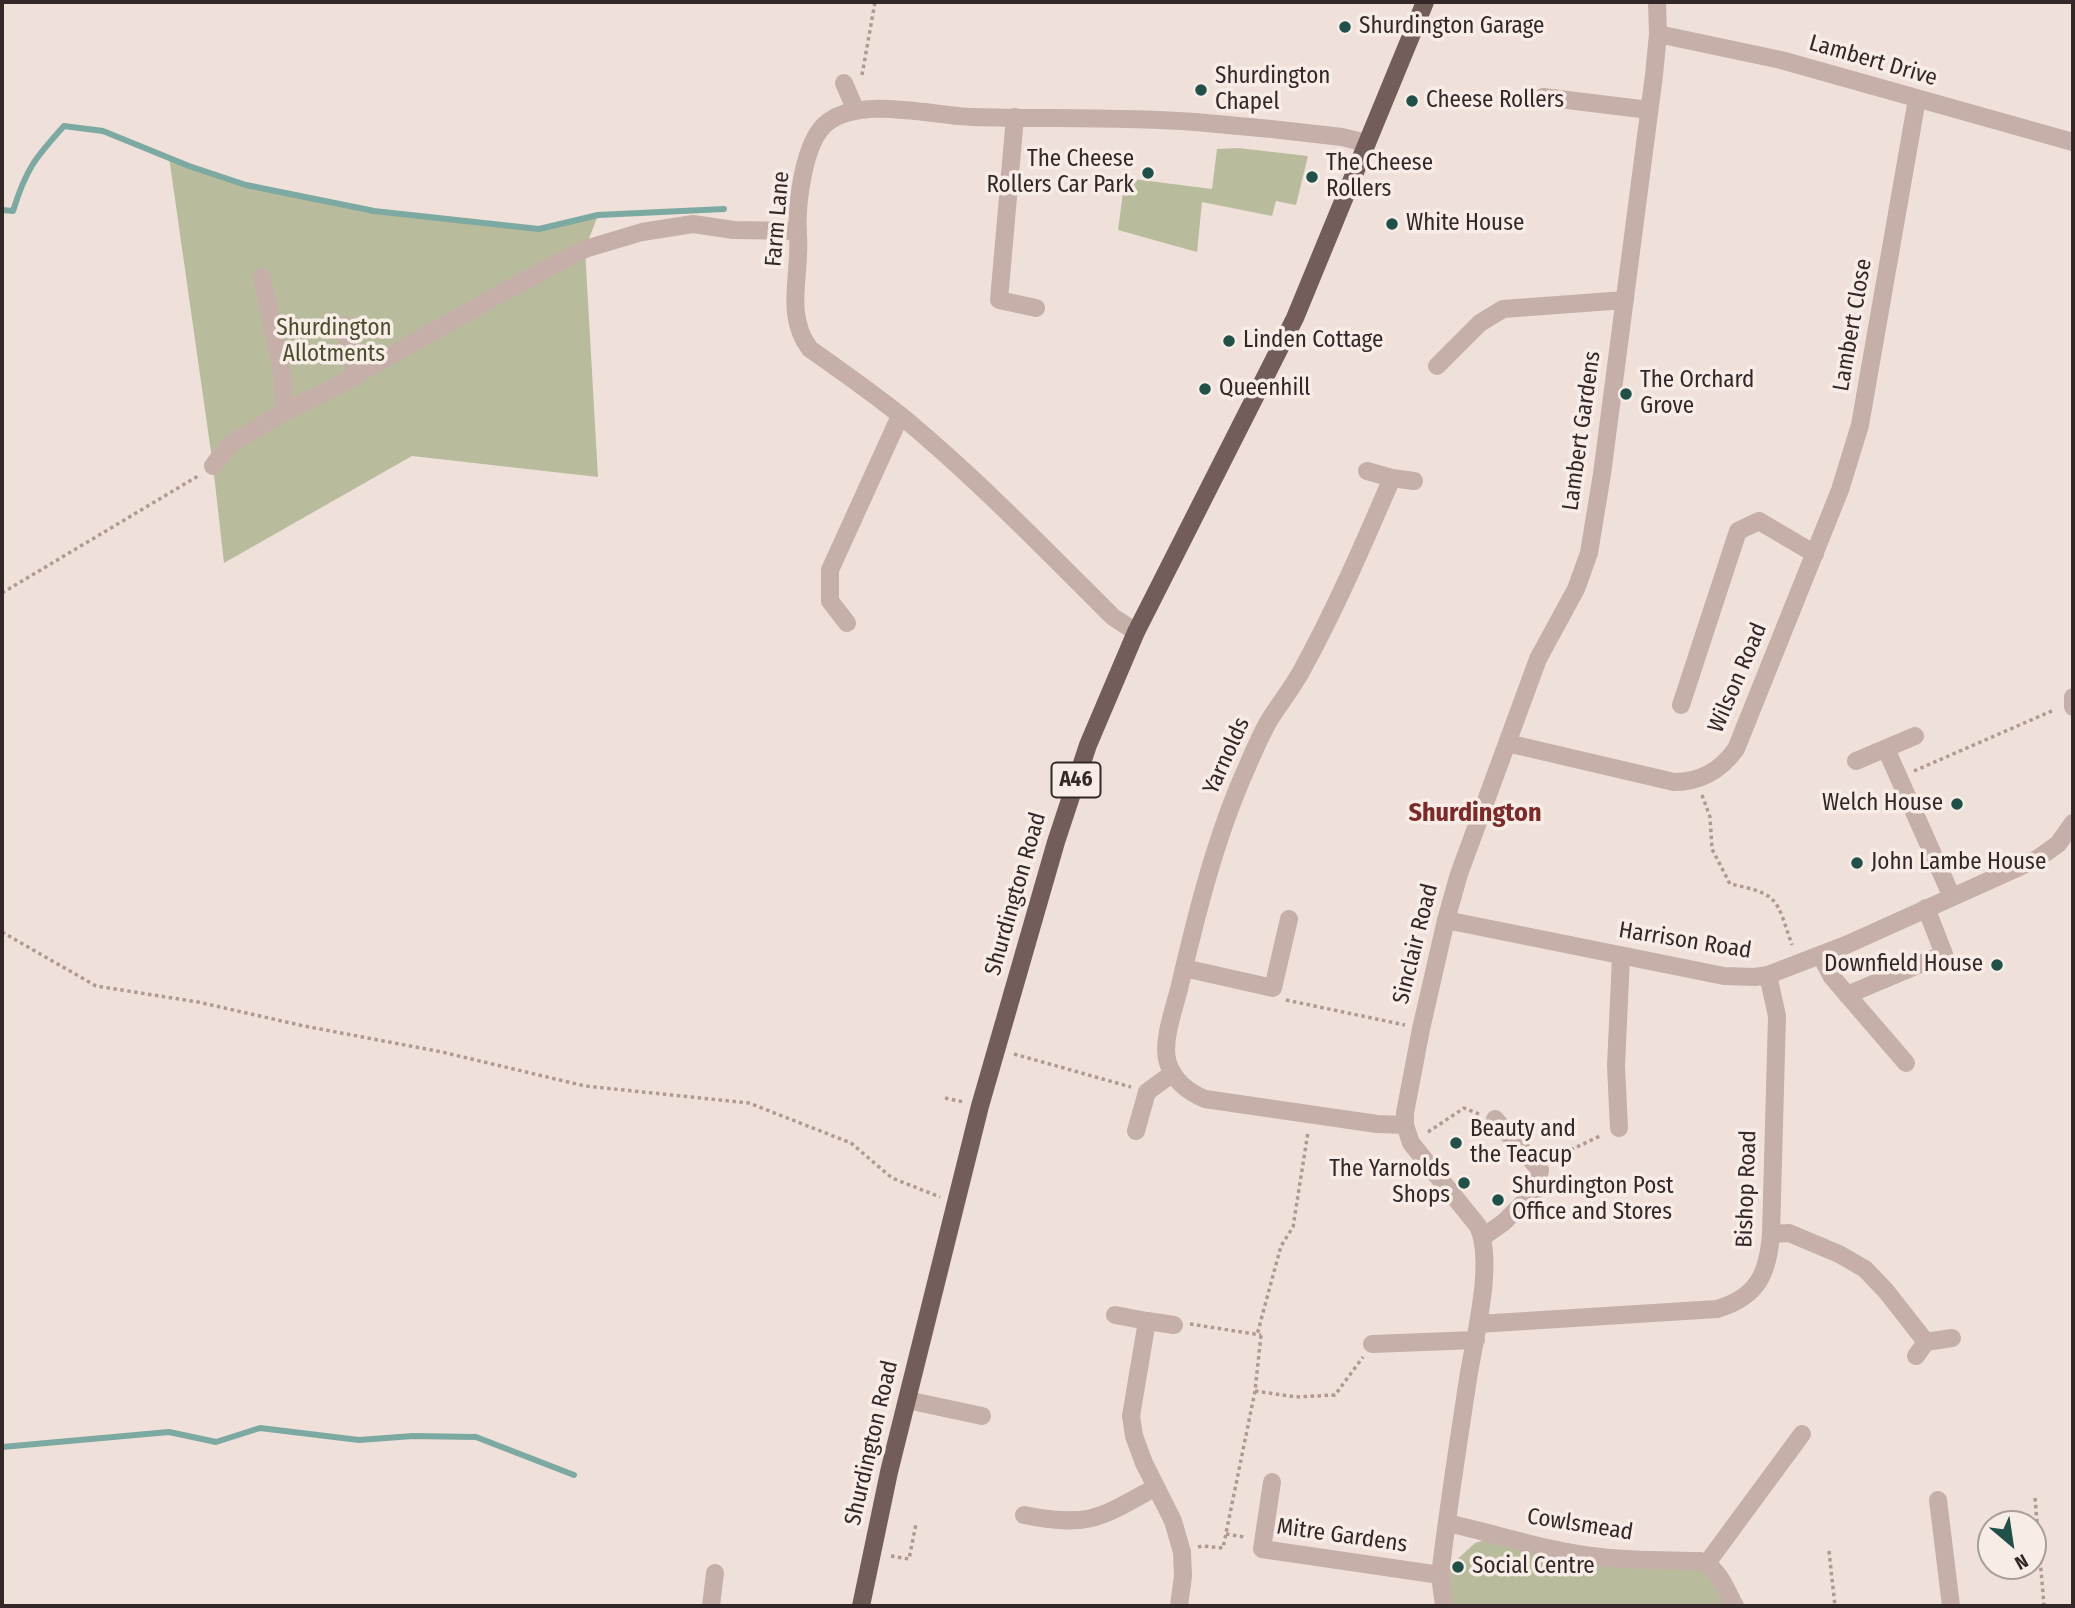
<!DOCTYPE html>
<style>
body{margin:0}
#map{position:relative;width:2075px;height:1608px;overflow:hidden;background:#efe1da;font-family:"Fira Sans Condensed",sans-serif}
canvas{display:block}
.frame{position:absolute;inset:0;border:4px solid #332827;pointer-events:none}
.north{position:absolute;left:1977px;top:1510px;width:70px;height:70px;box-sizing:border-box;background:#f7ece6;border:2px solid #a99e9a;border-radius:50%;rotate:151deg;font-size:19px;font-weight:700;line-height:28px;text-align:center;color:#332827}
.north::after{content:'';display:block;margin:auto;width:24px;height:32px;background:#215049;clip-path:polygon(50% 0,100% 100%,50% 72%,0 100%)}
</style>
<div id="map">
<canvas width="2075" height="1608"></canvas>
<div class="frame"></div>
<div class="north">N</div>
</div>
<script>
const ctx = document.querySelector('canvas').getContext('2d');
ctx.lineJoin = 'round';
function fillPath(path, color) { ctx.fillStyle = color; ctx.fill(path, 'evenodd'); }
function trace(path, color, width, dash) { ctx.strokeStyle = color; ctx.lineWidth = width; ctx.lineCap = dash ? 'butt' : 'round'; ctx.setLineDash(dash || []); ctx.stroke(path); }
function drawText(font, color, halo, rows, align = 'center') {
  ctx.font = font + ' "Fira Sans Condensed",sans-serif'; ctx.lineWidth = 7; ctx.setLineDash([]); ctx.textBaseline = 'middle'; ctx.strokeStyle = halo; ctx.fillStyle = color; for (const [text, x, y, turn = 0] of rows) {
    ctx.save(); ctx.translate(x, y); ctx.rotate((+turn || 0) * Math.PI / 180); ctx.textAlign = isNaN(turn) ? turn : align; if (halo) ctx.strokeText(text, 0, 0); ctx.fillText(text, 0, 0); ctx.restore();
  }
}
fillPath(new Path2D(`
 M1238 148 1308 156 1296 205 1276 201 1272 216 1202 202 1197 252 1118 230 1125 178 1212 189 1217 149Z
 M169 157 246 185 374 211 539 229 598 215 585 249 598 477 412 456 224 563 213 466Z
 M1500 1535 1540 1547 1692 1560 1719 1577 1735 1606H1444L1440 1575 1475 1543Z`), '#b8bc9c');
trace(new Path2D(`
 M2 210 13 211C26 169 35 158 64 126L103 131 189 166 246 185 374 211 539 229 598 215 724 209
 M2 1447 169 1432 216 1442 260 1428 359 1440 413 1436 476 1437 574 1475`), '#7ca9a1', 6);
trace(new Path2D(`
 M862 75 875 2
 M2 593 198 476
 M1914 771 2054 710
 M1702 795 1710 817 1712 849 1730 884C1780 894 1776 899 1792 945
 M2 932 96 986 198 1002 304 1026 442 1052 585 1086 749 1103 851 1143 892 1178 940 1197
 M1286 1000 1405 1025
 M1014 1054 1131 1087
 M945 1098 964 1102
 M1428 1132 1464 1108 1479 1114
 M1553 1161 1566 1152 1602 1135
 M1190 1324 1261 1335
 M1255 1391 1296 1397 1335 1395 1363 1357
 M2035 1498 2044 1606
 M1226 1534 1244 1537
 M1198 1547 1202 1546 1223 1548 1255 1391 1261 1335 1258 1331 1281 1246 1293 1227 1308 1132
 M1829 1551 1835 1606
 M891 1556 909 1559 916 1524`), '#b19992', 3.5, [3.5, 3.5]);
trace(new Path2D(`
 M1658 34 1781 60 2073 142
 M844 83 856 111
 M1543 97 1649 110
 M1015 117 999 300 1036 308
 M262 277 282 372 285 411
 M344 325 356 376
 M1437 366 1480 323 1503 309 1625 300
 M213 466 228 446 285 411 326 392 505 291 585 249 642 232 693 224 734 230 798 231
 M1367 471 1392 478
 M847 623 830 601V570L900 416
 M1136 632 1113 617C1044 548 975 477 900 415 871 392 840 370 810 349 784 315 801 275 798 236 796 207 803 140 828 122 862 96 933 116 973 117 1047 119 1121 117 1195 122 1244 126 1293 131 1342 137L1366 143
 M2073 697V707
 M1681 705 1738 531 1759 521 1815 554
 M1507 743 1674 782C1701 782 1720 771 1736 749L1840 490 1860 425 1917 99
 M1886 749 1952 897
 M1856 761 1915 736
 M1446 920 1724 976 1755 977 1768 975 1846 945 2037 859 2058 844 2073 823
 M1821 956 1832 977 1906 1063
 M1184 968 1273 988 1289 919
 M1847 995 1944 954 1926 908
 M1405 1125 1377 1124 1205 1099C1188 1092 1174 1081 1168 1063 1161 1042 1175 1007 1180 985 1197 912 1216 836 1247 767 1254 751 1261 734 1270 719 1280 703 1293 687 1302 670 1336 608 1364 543 1392 478L1414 481
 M1619 1128 1616 1066 1621 957
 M1136 1131 1147 1092 1173 1073
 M1771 1234 1789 1233 1839 1254 1865 1269 1886 1291 1926 1342 1916 1356
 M1483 1237 1504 1222 1536 1190 1540 1170 1495 1119
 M1115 1315 1147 1321
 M1478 1324 1717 1309C1758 1297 1768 1273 1771 1234L1777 1016 1768 975
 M1174 1325 1147 1321 1131 1416 1134 1436 1144 1463 1173 1521 1182 1552 1183 1576 1179 1606
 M1926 1342 1952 1338
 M1372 1344 1476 1340
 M907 1400 982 1416
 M1272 1482 1262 1549 1440 1575
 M1938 1500 1951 1606
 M1024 1515C1089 1528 1100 1518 1156 1487
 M1447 1523C1498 1534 1549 1552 1601 1557 1634 1561 1667 1560 1700 1561 1719 1567 1726 1590 1735 1606
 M1707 1563 1802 1434
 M711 1606 715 1573
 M1444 1606 1440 1575C1448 1509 1458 1444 1468 1379 1474 1339 1495 1263 1478 1226L1411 1143 1405 1125V1113L1421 1029 1446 920 1459 874 1538 659 1576 589 1589 553 1602 474 1654 75 1658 34 1657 2`), '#c5afa8', 18);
trace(new Path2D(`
 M861 1606 889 1472 980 1106 1056 842 1088 745 1136 632 1295 318 1425 2`), '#735d5a', 18);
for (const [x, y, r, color] of [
 [1345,27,7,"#215049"],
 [1201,90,7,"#215049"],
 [1412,101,7,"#215049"],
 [1148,173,7,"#215049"],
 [1312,177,7,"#215049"],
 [1392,224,7,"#215049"],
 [1229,341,7,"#215049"],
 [1205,389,7,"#215049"],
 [1626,394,7,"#215049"],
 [1957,804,7,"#215049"],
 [1857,863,7,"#215049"],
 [1997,965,7,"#215049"],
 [1456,1143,7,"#215049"],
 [1464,1183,7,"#215049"],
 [1498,1200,7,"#215049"],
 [1458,1567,7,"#215049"]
]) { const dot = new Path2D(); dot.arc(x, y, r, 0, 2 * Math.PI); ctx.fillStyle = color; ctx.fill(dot); trace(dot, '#f7ece6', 2.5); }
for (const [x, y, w] of [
 [1076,780,49]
]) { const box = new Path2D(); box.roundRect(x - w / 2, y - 17.5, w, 35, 5); ctx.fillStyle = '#f7ece6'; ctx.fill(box); trace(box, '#332827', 2); }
drawText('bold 21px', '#332827', null, [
 ["A46",1076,780]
]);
drawText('23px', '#332827', '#f7ece6', [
 ["Shurdington Garage",1359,27],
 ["Shurdington",1215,77],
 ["Chapel",1215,103],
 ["Cheese Rollers",1426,101],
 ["The Cheese",1134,160,"right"],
 ["Rollers Car Park",1134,186,"right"],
 ["The Cheese",1326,164],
 ["Rollers",1326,190],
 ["White House",1406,224],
 ["Linden Cottage",1243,341],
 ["The Orchard",1640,381],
 ["Grove",1640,407],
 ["Queenhill",1219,389],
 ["Welch House",1943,804,"right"],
 ["John Lambe House",1871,863],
 ["Downfield House",1983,965,"right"],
 ["Beauty and",1470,1130],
 ["the Teacup",1470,1156],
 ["The Yarnolds",1450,1170,"right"],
 ["Shops",1450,1196,"right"],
 ["Shurdington Post",1512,1187],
 ["Office and Stores",1512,1213],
 ["Social Centre",1472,1567]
], 'left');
drawText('23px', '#332827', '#f7ece6', [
 ["Lambert Drive",1873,61,16],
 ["Farm Lane",778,219,-85],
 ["Lambert Close",1853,325,-80],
 ["Lambert Gardens",1582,431,-82],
 ["Wilson Road",1738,678,-67],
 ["Yarnolds",1227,756,-66],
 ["Shurdington Road",1016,894,-74],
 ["Harrison Road",1685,941,9],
 ["Sinclair Road",1416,944,-76],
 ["Bishop Road",1747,1189,-88],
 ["Shurdington Road",872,1443,-77],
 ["Cowlsmead",1580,1525,9],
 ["Mitre Gardens",1342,1536,8]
]);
drawText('23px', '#4a4e2e', '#f7ece6', [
 ["Shurdington",334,329],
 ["Allotments",334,355]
]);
drawText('bold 26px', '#792a29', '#f7ece6', [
 ["Shurdington",1475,814]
]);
</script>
